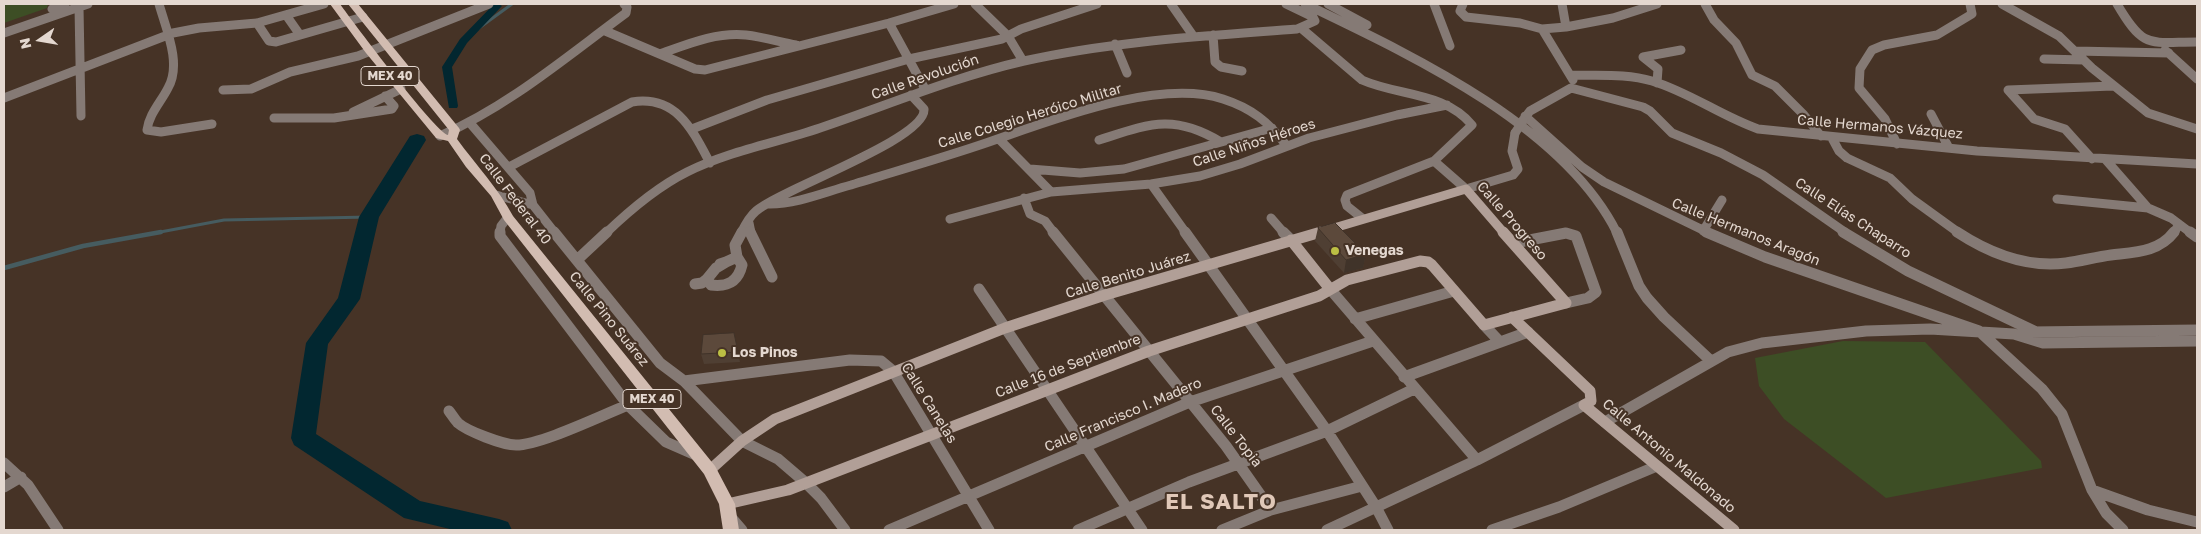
<!DOCTYPE html>
<meta charset="utf-8">
<style>
body{margin:0}
#map{position:relative;width:2201px;height:534px;overflow:hidden;background:#463326;font-family:"Golos Text",sans-serif}
canvas{display:block}
.frame{position:absolute;inset:0;border:5px solid #e4d8d0;pointer-events:none}
.north{position:absolute;left:15px;top:15px;width:50px;height:50px;-webkit-text-stroke:4px #463326;paint-order:stroke;rotate:257deg;font-size:14px;font-weight:700;line-height:20px;text-align:center;color:#e4d8d0}
.north::after{content:'';display:block;margin:auto;width:18px;height:22px;background:#e4d8d0;clip-path:polygon(50% 0,100% 100%,50% 72%,0 100%)}
</style>
<div id="map">
<canvas width="2201" height="534"></canvas>
<div class="frame"></div>
<div class="north">N</div>
</div>
<script>
const ctx = document.querySelector('canvas').getContext('2d');
ctx.lineJoin = 'round';
function fillPath(path, color) { ctx.fillStyle = color; ctx.fill(path, 'evenodd'); }
function trace(path, color, width, dash) { ctx.strokeStyle = color; ctx.lineWidth = width; ctx.lineCap = dash ? 'butt' : 'round'; ctx.setLineDash(dash || []); ctx.stroke(path); }
function drawText(font, color, halo, rows, align = 'center') {
  ctx.font = font + ' "Golos Text",sans-serif'; ctx.lineWidth = 4; ctx.setLineDash([]); ctx.textBaseline = 'middle'; ctx.strokeStyle = halo; ctx.fillStyle = color; for (const [text, x, y, turn = 0] of rows) {
    ctx.save(); ctx.translate(x, y); ctx.rotate((+turn || 0) * Math.PI / 180); ctx.textAlign = isNaN(turn) ? turn : align; if (halo) ctx.strokeText(text, 0, 0); ctx.fillText(text, 0, 0); ctx.restore();
  }
}
fillPath(new Path2D(`
 M4 4H48L47 8 4 23Z
 M1843 341 1925 342 2041 461 2042 468 1886 498 1784 419 1759 386 1755 358Z`), '#3d4e25');
trace(new Path2D(`
 M468 36 512 4
 M155 233 224 220 369 217`), '#465c60', 3);
trace(new Path2D(`
 M4 268 83 246 161 232`), '#465c60', 4.5);
fillPath(new Path2D(`
 M494 4H499L502 6 467 43 452 67 458 106 457 108H449L442 67 460 39Z`), '#022730');
fillPath(new Path2D(`
 M417 134 424 136 426 140 379 217 360 299 328 344 316 434 420 501 499 519 508 522 512 530H454L404 518 294 445 291 438 306 343 338 298 359 217 410 136Z`), '#022730');
trace(new Path2D(`
 M159 4C166 29 182 64 168 88 161 102 149 114 147 130L161 132 212 124
 M975 4 1008 36 1023 61
 M1171 4 1194 37
 M1305 4C1409 54 1563 125 1617 233
 M1328 4 1367 25
 M1434 4 1450 46
 M1463 4 1460 11 1466 17 1520 23 1542 29 1566 27 1613 18 1657 4
 M1562 4 1566 27
 M1705 4 1714 20 1736 43 1752 75 1775 86 1804 115 1821 136
 M2002 4 2059 36 2092 68 2148 113 2197 129
 M2117 4C2144 50 2149 42 2197 42
 M79 7 81 116
 M52 9 65 4
 M286 15 300 35
 M257 23 269 41 276 42 363 17
 M889 23 925 89
 M1301 28 1362 80C1398 96 1445 92 1472 125L1434 161 1347 195 1345 200 1347 206 1362 218
 M1542 29 1573 80
 M603 30 695 69 705 70 889 23 954 4
 M4 33 88 4
 M1213 35 1215 62 1221 67 1242 71
 M1115 44 1127 73
 M2165 50 2197 79
 M2075 51 2169 53
 M660 54C688 44 716 32 746 35 763 37 780 42 796 45
 M1643 57 1681 50
 M1643 57 1658 69 1657 83
 M2044 59 2084 60
 M1571 75C1598 76 1626 73 1652 81 1689 92 1721 116 1758 129L1977 151 2197 164
 M1571 88 1643 107 1650 111 1672 133 1721 153 1763 175 1846 233
 M223 90 251 89 290 72 358 56 489 4
 M2008 90 2034 119 2065 129 2092 159
 M2008 90 2113 86
 M4 98 173 33 199 28 257 23 324 4
 M353 112 401 89
 M1931 114 1949 148
 M1525 116 1582 167 1604 182 1709 233
 M274 118H334L392 109 394 106 385 96
 M1523 120 1530 111 1571 88
 M470 123 530 193 533 205 555 233
 M692 129 767 100 909 59 1002 39 1021 29 1097 4
 M440 136C509 106 566 57 626 13L627 7 624 4
 M1832 138 1839 151 1847 158 1890 178 1912 199 1959 233
 M999 139 1051 192
 M1099 140C1149 124 1173 113 1221 142
 M1897 144 1885 119 1859 88 1860 69 1872 50 1884 45 1937 35 1972 14 1970 4
 M2106 160 2148 208 2171 218 2191 233
 M1434 161 1466 189 1513 175 1518 169 1512 151 1515 133
 M509 167 632 102C676 95 692 129 710 163
 M1030 169 1080 173 1124 169 1272 128
 M1151 184 1186 233
 M496 195 533 205
 M1024 198 1030 214 1045 221 1054 233
 M2057 199 2148 208
 M770 204C797 204 825 192 851 185 893 172 935 160 977 146 1043 124 1155 77 1223 99 1251 108 1269 122 1286 145
 M1271 218 1284 233
 M950 219 1051 192 1151 184 1200 176 1240 164 1309 138 1397 115 1447 105
 M749 223 751 233
 M1703 231 1722 200
 M500 233 501 226 508 217
 M606 233C631 209 657 187 687 172 729 151 776 143 820 128 888 105 954 77 1024 61 1113 41 1206 36 1297 29L1315 21 1313 17 1286 4
 M741 233C745 225 750 216 756 211 781 189 927 139 924 109L911 95
 M2174 233 2179 224`), '#857a75', 9);
trace(new Path2D(`
 M500 232V236L628 405 666 442 698 456
 M554 232 660 363 684 381 742 441 778 459 806 483 821 498 845 530
 M750 232 772 277
 M1053 232 1226 446 1271 510
 M1185 232 1327 431 1376 507 1388 530
 M1283 232 1291 240
 M1617 232 1639 286 1647 298 1664 317 1711 361
 M1706 232 1765 257 1979 331 2042 389 2062 414 2092 490 2106 513 2123 530
 M1843 232 1908 271 2034 331 2043 343
 M1957 232C1989 253 2027 268 2066 263 2081 261 2096 257 2111 255 2135 252 2159 252 2174 232
 M2190 232 2197 237
 M1514 243 1566 233 1576 236 1596 292 1588 298 1566 303
 M737 257 735 245 742 232
 M577 260 607 232
 M726 262 716 268 707 279 711 285C727 287 738 282 742 265L737 257
 M726 262 737 257
 M726 262 737 257
 M720 264 726 262
 M695 284 702 283 707 279
 M979 289 1142 530
 M1330 289 1477 460
 M1355 319 1454 291
 M1484 325 1500 342
 M2030 332 2197 330
 M1404 377 1528 332
 M684 381 850 360 881 361 893 371 989 530
 M449 411C452 415 455 420 458 423 467 431 503 445 516 445 541 445 602 415 628 405
 M1605 422 1728 352 1762 343 1866 331 1930 329 2014 334 2043 343 2197 341
 M4 463 28 485 58 530
 M4 487 21 477
 M2092 490 2148 510 2197 522
 M730 516 742 530
 M889 530 1190 402 1373 341
 M1078 530 1189 482 1327 431 1414 389
 M1222 530 1271 510 1362 486
 M1327 530 1477 460 1584 405
 M1492 530 1559 507 1657 466`), '#857a75', 11);
trace(new Path2D(`
 M1317 233 1466 189 1504 233`), '#b19f97', 9);
trace(new Path2D(`
 M1291 240 1330 289
 M1512 317 1590 391 1591 401 1584 405 1734 530
 M710 470 742 441 775 419 1005 328 1105 295 1321 232
 M727 504 788 490 1149 351 1319 296 1347 280 1420 261 1428 262 1432 265 1484 325 1566 303 1503 232`), '#b19f97', 11);
fillPath(new Path2D(`
 M330 4H340C353 22 435 132 448 135L449 130 348 4H358L459 128 460 130 457 139C476 165 498 188 513 216L715 466 735 504 739 530H723L719 504 704 474 504 220 491 196 466 167 448 141 436 138 366 53Z`), '#d2bcb1');
trace(new Path2D(`
 M1515 133 1523 121`), '#857a75', 9);
fillPath(new Path2D(`
 M1318 228 1366 254 1363 268 1344 273 1315 241Z
 M734 333 740 362 704 364 701 354Z`), '#4f3f33');
fillPath(new Path2D(`
 M1366 254 1363 268 1344 273 1346 260Z`), '#403329');
const building = new Path2D(`
 M1335 223 1366 254 1346 260 1318 228Z
 M734 333 738 352 701 354 703 335Z`);
fillPath(building, '#5c493b');
trace(building, '#403329', 1);
for (const [x, y, r, color] of [
 [1335,251,5,"#bcbf44"],
 [722,353,5,"#bcbf44"]
]) { const dot = new Path2D(); dot.arc(x, y, r, 0, 2 * Math.PI); ctx.fillStyle = color; ctx.fill(dot); trace(dot, '#463326', 2); }
for (const [x, y, w] of [
 [390,76,58],
 [652,399,58]
]) { const box = new Path2D(); box.roundRect(x - w / 2, y - 9.5, w, 19, 4); ctx.fillStyle = '#463326'; ctx.fill(box); trace(box, '#e4d8d0', 1); }
drawText('bold 12px', '#e4d8d0', null, [
 ["MEX 40",390,76],
 ["MEX 40",652,399]
]);
drawText('14px', '#e4d8d0', '#463326', [
 ["Calle Revolución",925,77,-19],
 ["Calle Colegio Heróico Militar",1030,116,-17],
 ["Calle Hermanos Vázquez",1880,127,5],
 ["Calle Niños Héroes",1254,143,-18],
 ["Calle Federal 40",515,199,53],
 ["Calle Elías Chaparro",1853,218,33],
 ["Calle Progreso",1512,221,49],
 ["Calle Hermanos Aragón",1746,232,22],
 ["Calle Benito Juárez",1128,275,-17],
 ["Calle Pino Suárez",609,319,51],
 ["Calle 16 de Septiembre",1068,366,-21],
 ["Calle Canelas",929,403,58],
 ["Calle Francisco I. Madero",1123,415,-23],
 ["Calle Topia",1236,436,52],
 ["Calle Antonio Maldonado",1669,456,40]
]);
drawText('bold 14px', '#e4d8d0', '#463326', [
 ["Venegas",1345,251],
 ["Los Pinos",732,353]
], 'left');
ctx.letterSpacing = '1px';
drawText('bold 22px', '#e0c8b8', '#463326', [
 ["EL SALTO",1221,502]
]);
ctx.letterSpacing = '0px';
</script>
